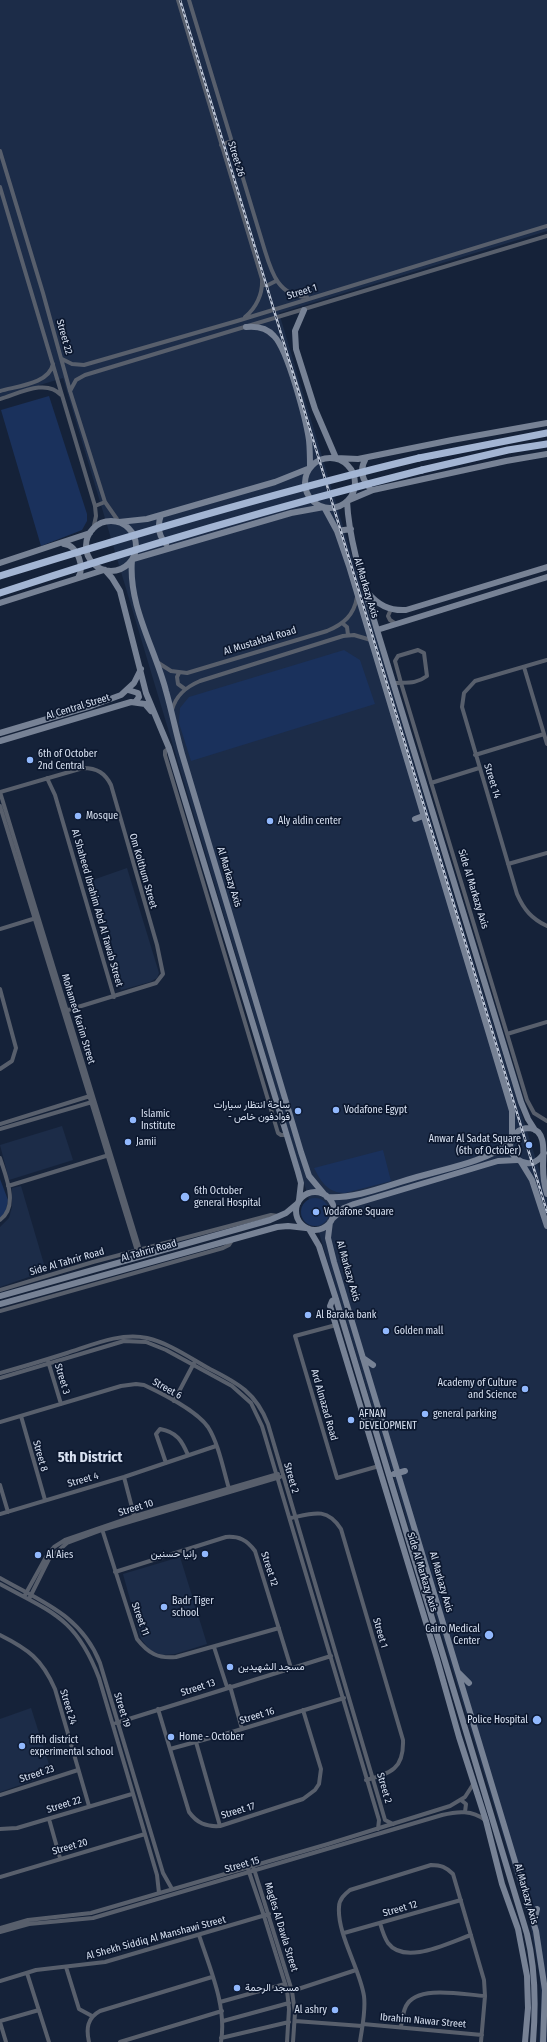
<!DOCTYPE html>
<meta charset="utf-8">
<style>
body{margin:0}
canvas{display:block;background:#152239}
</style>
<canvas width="547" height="2042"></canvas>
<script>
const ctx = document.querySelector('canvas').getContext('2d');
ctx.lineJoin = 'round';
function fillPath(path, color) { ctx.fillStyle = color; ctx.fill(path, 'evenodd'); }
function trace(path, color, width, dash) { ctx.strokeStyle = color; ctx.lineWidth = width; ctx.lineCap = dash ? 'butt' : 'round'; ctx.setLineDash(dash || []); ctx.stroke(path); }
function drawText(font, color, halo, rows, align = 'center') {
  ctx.font = font + ' "Fira Sans Condensed",Vazirmatn,sans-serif'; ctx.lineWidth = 3.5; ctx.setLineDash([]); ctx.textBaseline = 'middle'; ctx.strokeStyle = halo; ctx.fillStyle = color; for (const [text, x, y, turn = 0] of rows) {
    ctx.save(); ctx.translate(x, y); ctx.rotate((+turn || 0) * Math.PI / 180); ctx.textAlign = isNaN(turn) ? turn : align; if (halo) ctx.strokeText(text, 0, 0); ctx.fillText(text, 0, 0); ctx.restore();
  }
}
fillPath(new Path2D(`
 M0 0H547V231L279 313 465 933 547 1195V2042H539L541 2002 540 1978 530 1924 313 1213 63 378 0 397Z
 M127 868 159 973 157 978 150 982 121 990 87 882Z
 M62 1126 73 1160 9 1180 0 1145Z
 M21 1186 46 1271 0 1287V1227L9 1218 12 1207V1188Z
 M180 1557 207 1644 175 1654 162 1655 150 1650 141 1639 123 1574Z
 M31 1708 52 1774 0 1792V1719Z`), '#1c2c48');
fillPath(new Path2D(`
 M49 396 87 514V521L82 530 41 546 1 410Z
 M344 650 360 660 375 704 191 761 179 723 180 708 189 697Z
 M383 1150 391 1181 345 1193C328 1193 321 1182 314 1168Z
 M0 1179 8 1200 6 1211 0 1219Z
 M301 1212a14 14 0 1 1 28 0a14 14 0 1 1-28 0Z`), '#1a315c');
trace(new Path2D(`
 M178 0 262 279C263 294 256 308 245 317
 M189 0 265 251C272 274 279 296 307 297
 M221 145 231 141
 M0 151 43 293 70 391 105 502 119 522
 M0 187 95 506 96 516 93 530
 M263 285H268L276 281
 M62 359 72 364 84 365 237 321 547 226
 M0 391C17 386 49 384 53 364
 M70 391 76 380 85 375 547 236
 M0 399C18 394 46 378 61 395
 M95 506 105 502
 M391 609 388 616 390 620 396 624
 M342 623 347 627 348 635
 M547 660 475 681 464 693 462 707 517 894C524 910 532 919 547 926
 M157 662 171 671 187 673 327 631C344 624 354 615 357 597
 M524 667 547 744
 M179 673 177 677 178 684 185 689
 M393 683C406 682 415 685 427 676L424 653 418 650 398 656 395 661 401 683 527 1100 534 1113 547 1121
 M172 710C176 695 186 687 200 681L343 636 354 635 371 640
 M169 748 165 751V755L278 1133 281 1135H286
 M475 755 544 734
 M47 778 55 795 114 997
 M431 783 479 768
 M0 792 140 1250
 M0 792 83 768C97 768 105 773 111 785L157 945 163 974 156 983 65 1011
 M0 806 137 1251
 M508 864 547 853
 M0 929 36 918
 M0 989 16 1048 12 1061 0 1069
 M507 1034 547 1022
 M0 1124 90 1096
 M0 1129 92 1102
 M0 1158C6 1177 19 1206 0 1220
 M8 1186 109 1155
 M0 1290 93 1262 271 1215 278 1216
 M0 1311 223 1248 229 1245 233 1239
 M336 1325 295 1336 337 1478 379 1466
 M48 1361 61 1404
 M0 1373C22 1367 45 1360 67 1353 92 1345 121 1332 147 1338 169 1343 190 1358 210 1369 238 1383 256 1393 268 1424L385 1820 393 1824
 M0 1378 124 1341 146 1342 166 1350 232 1386 251 1403 262 1426 379 1820 378 1829
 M174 1401 194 1363
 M21 1416 45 1500
 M0 1422 121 1386 136 1384 144 1385C163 1394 196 1410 208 1427 219 1444 224 1473 230 1492
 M166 1463 156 1434 160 1429C177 1432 182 1441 188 1455
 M124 1477 135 1519
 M0 1485 8 1512
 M0 1514 124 1477 216 1446
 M291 1518C313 1513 327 1507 341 1529L403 1740C404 1769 391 1773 366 1780
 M102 1529 137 1639C148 1653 158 1659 176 1657L279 1628
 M115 1572 226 1537C239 1536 247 1540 255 1551L291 1668
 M0 1578C42 1602 81 1615 100 1663L163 1873 172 1889
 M0 1584C53 1613 76 1618 99 1678L157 1875 159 1893
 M25 1595 46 1557 54 1547 65 1540 135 1516 278 1474
 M30 1597 49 1559 67 1543 102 1530 280 1477
 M0 1635C28 1649 42 1659 55 1689L89 1806
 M214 1647 227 1687
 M230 1686 242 1729
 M158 1709 189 1812C197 1823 206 1827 220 1826L303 1799 315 1790 319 1784 321 1769 303 1710
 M116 1723 331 1656
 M196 1742 220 1826
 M170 1749 232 1732 344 1698
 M0 1795 78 1770
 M461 1800 466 1804 465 1812
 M49 1819 60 1858
 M0 1829 17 1828 132 1794
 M248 1869 264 1916 287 1990 289 2009 287 2042
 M254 1869 292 1991 295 2013 293 2042
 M0 1877 145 1834
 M380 1923C382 1930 384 1937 388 1943 405 1966 450 1942 471 1935
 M0 1928 28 1920 91 1913 328 1844 450 1806 465 1797 474 1783
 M0 1932 29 1924 93 1918 442 1815C458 1811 472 1810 485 1820
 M344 1933 461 1900
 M199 1935C210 1969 227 2006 221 2042
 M66 1967 79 2009 92 2016
 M27 1973 49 2042
 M0 1981 36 1970 105 1962 269 1914
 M292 1991 356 1970
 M220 2002 285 1984
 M0 2021 39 2010
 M223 2021 289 2003
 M295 2021 362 2026
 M0 2022 6 2042
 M363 2024 482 2035
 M401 2027C402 2020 403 2012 406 2006 417 1984 465 1995 485 1996
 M221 2038 289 2022
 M89 2042C86 2029 87 2018 100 2011L212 1977
 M120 2042 222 2011
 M360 2042C362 2027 366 2011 364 1996 360 1969 337 1934 339 1907 339 1899 345 1894 350 1890L431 1865C441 1865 446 1867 453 1874L484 1980 485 1996 481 2042`), '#585f6c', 4);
trace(new Path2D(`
 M304 310 295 331 296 349 315 409 336 458 358 459 452 440 547 423
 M366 458C360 468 361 478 369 487
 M305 483a25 25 0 1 1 50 0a25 25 0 1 1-50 0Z
 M161 515C157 526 158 535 166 544
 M86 546a25 25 0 1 1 50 0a25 25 0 1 1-50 0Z
 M119 522 147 519 275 482 310 468C310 459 310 450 309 440 306 420 288 350 274 336 267 328 256 326 246 327
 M337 531 351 529
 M64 544C78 545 85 568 78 578
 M133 559 291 513 324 507 337 531 349 566 512 1111V1138
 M132 560C128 606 155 648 166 691 172 712 176 733 182 754 221 887 262 1019 301 1152L309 1176 324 1194
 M0 563 90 533
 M105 570 112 578 120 591 146 693 169 748 298 1172 301 1183 299 1200
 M367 592C378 605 389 611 406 610L547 567
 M0 603 104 570
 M377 630 547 577
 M128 690 138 693 139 697 136 701
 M0 733 91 706 121 695 134 683 141 669
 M0 741 131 702 145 704 151 711
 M415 819 423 816
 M535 1130 528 1119 521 1102 377 630C365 589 349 543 347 501L373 490 506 461 547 454
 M544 1153C529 1178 497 1151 516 1133 520 1129 525 1128 530 1128 547 1131 543 1153 543 1166 543 1176 544 1185 547 1194
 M521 1162 532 1180 547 1226
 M296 1211a19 19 0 1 1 38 0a19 19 0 1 1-38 0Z
 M327 1197C357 1199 388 1185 417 1177 448 1168 485 1162 511 1142
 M332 1219 344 1208 354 1204 498 1161 517 1160
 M330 1222 328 1238 334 1262 536 1931 545 1990 543 2042
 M309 1229 319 1246 336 1299 527 1934C536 1970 536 2005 533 2042
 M0 1296 270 1220 286 1213 298 1203
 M336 1299 332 1301 330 1306 437 1659 459 1737 486 1821 502 1884 518 1929 527 1976 528 2008 525 2042
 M0 1304 277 1227 288 1226 306 1228
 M363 1358 373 1365
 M394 1474 405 1471
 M459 1673 469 1683
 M534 1921 537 1909`), '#778295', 6);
trace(new Path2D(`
 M419 458 547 433
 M422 470 508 450 547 444`), '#a3b5d3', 7);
const rail = new Path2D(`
 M180 0 547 1212`);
trace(rail, '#bcc5d6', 2.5);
trace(rail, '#0c182f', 1, [3]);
trace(new Path2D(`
 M0 576C138 533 278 492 419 458
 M0 593C139 547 280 506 422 470`), '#a3b5d3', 7);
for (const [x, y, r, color] of [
 [30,760,4,"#91b8fd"],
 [78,816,4,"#91b8fd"],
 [270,821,4,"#91b8fd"],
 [336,1110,4,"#91b8fd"],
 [298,1111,4,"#91b8fd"],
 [133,1120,4,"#91b8fd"],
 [128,1142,4,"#91b8fd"],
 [529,1145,4,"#91b8fd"],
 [185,1197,5,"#91b8fd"],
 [316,1212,4,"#91b8fd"],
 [308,1315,4,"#91b8fd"],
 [386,1331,4,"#91b8fd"],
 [525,1389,4,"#91b8fd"],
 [425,1414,4,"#91b8fd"],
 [351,1420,4,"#91b8fd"],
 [205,1554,4,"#91b8fd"],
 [38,1555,4,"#91b8fd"],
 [164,1607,4,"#91b8fd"],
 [489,1635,5,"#91b8fd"],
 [230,1667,4,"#91b8fd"],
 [537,1720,5,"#91b8fd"],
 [171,1737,4,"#91b8fd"],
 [22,1746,4,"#91b8fd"],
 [237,1988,4,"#91b8fd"],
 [335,2010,4,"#91b8fd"]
]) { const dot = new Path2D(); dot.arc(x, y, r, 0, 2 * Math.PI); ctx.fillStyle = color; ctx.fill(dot); trace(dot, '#0c182f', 1.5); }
drawText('10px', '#d9e2f2', '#0c182f', [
 ["Street 26",236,159,73],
 ["Street 1",302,292,-17],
 ["Street 22",64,337,74],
 ["Al Markazy Axis",366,588,73],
 ["Al Mustakbal Road",260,641,-17],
 ["Al Central Street",78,707,-17],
 ["Street 14",492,781,73],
 ["Om Kolthum Street",143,871,74],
 ["Al Markazy Axis",229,877,73],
 ["Side Al Markazy Axis",473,889,73],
 ["Al Shaheed Ibrahim Abd Al Tawab Street",97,908,74],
 ["Mohamed Karim Street",78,1019,73],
 ["Al Tahrir Road",149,1251,-16],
 ["Side Al Tahrir Road",67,1262,-16],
 ["Al Markazy Axis",348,1271,74],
 ["Street 3",62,1379,73],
 ["Street 6",167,1389,29],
 ["Ard Almazad Road",324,1405,74],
 ["Street 8",40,1456,74],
 ["Street 2",291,1478,74],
 ["Street 4",83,1480,-16],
 ["Street 10",136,1508,-17],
 ["Street 12",269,1569,72],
 ["Side Al Markazy Axis",422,1572,73],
 ["Al Markazy Axis",441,1582,74],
 ["Street 11",140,1619,70],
 ["Street 1",380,1633,74],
 ["Street 13",198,1688,-18],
 ["Street 24",68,1707,73],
 ["Street 19",122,1710,73],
 ["Street 16",257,1716,-17],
 ["Street 23",37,1774,-18],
 ["Street 2",384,1788,74],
 ["Street 22",64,1805,-17],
 ["Street 17",238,1811,-17],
 ["Street 20",70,1847,-16],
 ["Street 15",242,1865,-16],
 ["Al Markazy Axis",526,1894,74],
 ["Street 12",400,1909,-16],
 ["Magles Al Dawla Street",281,1927,73],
 ["Al Shekh Siddiq Al Manshawi Street",156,1938,-15],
 ["Ibrahim Nawar Street",423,2021,5]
]);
drawText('10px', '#d9e2f2', '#0c182f', [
 ["6th of October",38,754],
 ["2nd Central",38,766],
 ["Mosque",86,816],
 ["Aly aldin center",278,821],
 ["ساحة انتظار سيارات",290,1105,"right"],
 ["- فوادفون خاص",290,1117,"right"],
 ["Vodafone Egypt",344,1110],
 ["Islamic",141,1114],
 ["Institute",141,1126],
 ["Anwar Al Sadat Square",521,1139,"right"],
 ["(6th of October)",521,1151,"right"],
 ["Jamii",136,1142],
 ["6th October",194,1191],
 ["general Hospital",194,1203],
 ["Vodafone Square",324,1212],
 ["Al Baraka bank",316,1315],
 ["Golden mall",394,1331],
 ["Academy of Culture",517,1383,"right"],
 ["and Science",517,1395,"right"],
 ["AFNAN",359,1414],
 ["DEVELOPMENT",359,1426],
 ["general parking",433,1414],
 ["رانيا حسنين",197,1554,"right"],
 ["Al Aies",46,1555],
 ["Badr Tiger",172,1601],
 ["school",172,1613],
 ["Cairo Medical",480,1629,"right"],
 ["Center",480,1641,"right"],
 ["مسجد الشهيدين",238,1667],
 ["Police Hospital",528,1720,"right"],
 ["Home - October",179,1737],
 ["fifth district",30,1740],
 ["experimental school",30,1752],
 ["مسجد الرحمة",245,1988],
 ["Al ashry",327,2010,"right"]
], 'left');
drawText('bold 14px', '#d9e2f2', '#0c182f', [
 ["5th District",90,1458]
]);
</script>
